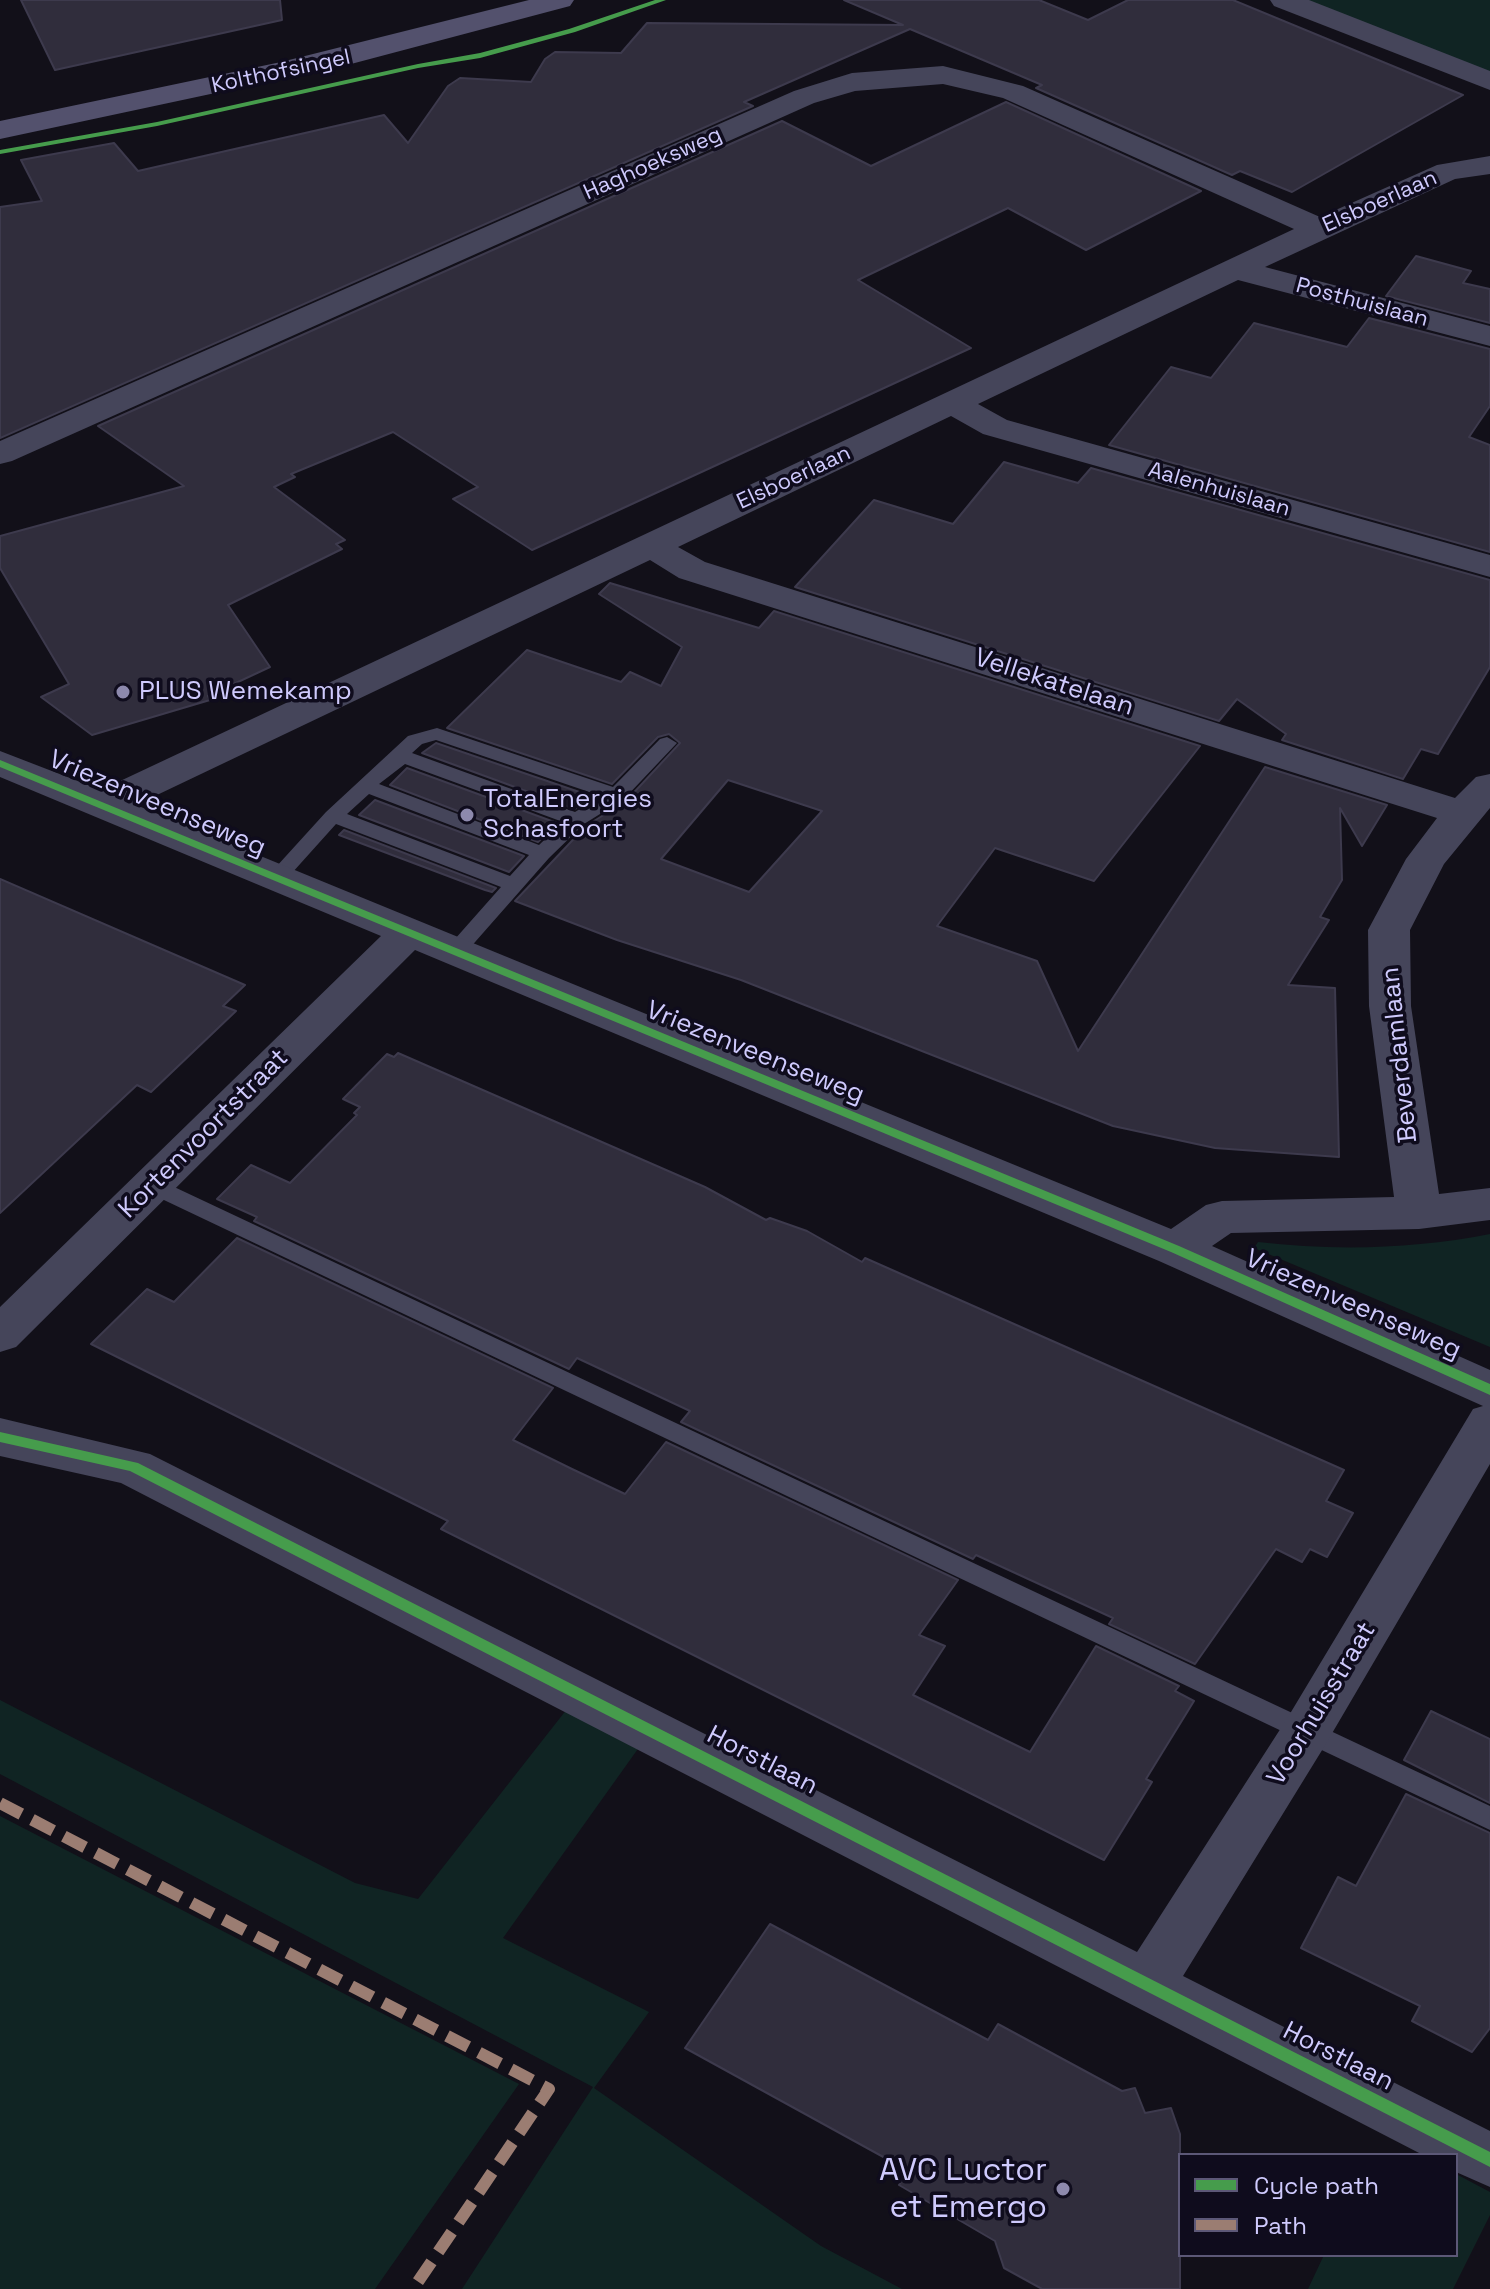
<!DOCTYPE html>
<style>
body{margin:0}
#map{position:relative;width:1490px;height:2289px;overflow:hidden;background:#121019;font-family:"Space Grotesk",sans-serif}
canvas{display:block}
.legend{position:absolute;left:1178px;top:2153px;width:280px;height:104px;box-sizing:border-box;background:#0f0c1d;border:2px solid #5c5877;margin:0;padding:10px 14px;list-style:none;font-size:24px;color:#cfcafd}
.legend li{display:flex;align-items:center;gap:16px;height:40px}
.legend b{width:40px;border:2px solid #5c5877}
</style>
<div id="map">
<canvas width="1490" height="2289"></canvas>
<ul class="legend">
<li><b style="height:10px;background:#469c4c"></b>Cycle path</li>
<li><b style="height:10px;background:#9b7d72"></b>Path</li>
</ul>
</div>
<script>
const ctx = document.querySelector('canvas').getContext('2d');
ctx.lineJoin = 'round';
function fillPath(path, color) { ctx.fillStyle = color; ctx.fill(path, 'evenodd'); }
function trace(path, color, width, dash) { ctx.strokeStyle = color; ctx.lineWidth = width; ctx.lineCap = dash ? 'butt' : 'round'; ctx.setLineDash(dash || []); ctx.stroke(path); }
function drawText(font, color, halo, rows, align = 'center') {
  ctx.font = font + ' "Space Grotesk",sans-serif'; ctx.lineWidth = 7; ctx.setLineDash([]); ctx.textBaseline = 'middle'; ctx.strokeStyle = halo; ctx.fillStyle = color; for (const [text, x, y, turn = 0] of rows) {
    ctx.save(); ctx.translate(x, y); ctx.rotate((+turn || 0) * Math.PI / 180); ctx.textAlign = isNaN(turn) ? turn : align; if (halo) ctx.strokeText(text, 0, 0); ctx.fillText(text, 0, 0); ctx.restore();
  }
}
fillPath(new Path2D(`
 M1306 0H1490V72Z
 M1490 1234V1347L1254 1248 1258 1242C1335 1251 1414 1249 1490 1234Z
 M0 1700 355 1883 418 1899 567 1709 640 1746 503 1938 649 2012 594 2088 821 2246 902 2289H462L593 2087 0 1774Z
 M0 1816 519 2084 375 2289H0Z
 M1456 2174 1490 2192V2215L1453 2289H1308L1324 2255H1456Z`), '#102423');
const building = new Path2D(`
 M21 0H280L282 20 55 70Z
 M844 0H1039L1088 20 1128 0H1233L1463 95 1292 192 1240 171 1232 175 1036 88 1042 85 910 29 744 102 753 106 0 438V207L42 201 21 160 114 143 138 171 384 115 408 143 448 86 460 78 531 82 545 59 555 52 621 53 647 23 903 25Z
 M1006 102 1201 191 1086 250 1008 208 858 280 971 348 532 550 453 499 478 487 393 432 291 474 295 477 274 487 345 540 336 544 342 549 228 605 270 667 208 696 210 700 92 735 41 697 69 684 0 568V536L184 486 98 426 782 121 871 166Z
 M1416 256 1471 271 1463 283 1490 289V323L1386 296Z
 M1369 318 1490 349V406L1469 437 1490 445V552L1109 445 1171 367 1211 378 1254 323 1347 347Z
 M1004 462 1078 483 1091 468 1490 580V667L1438 754 1421 749 1403 779 1282 740 1286 734 1237 699 1219 721 795 587 874 500 953 524Z
 M610 583 759 628 774 611 1200 746 1094 881 995 848 937 926 1037 961 1078 1051 1265 767 1387 805 1362 846 1340 808 1342 880 1320 917 1329 920 1288 985 1335 988 1339 1157 1215 1148 1113 1126 741 980 617 940 515 901 586 826 626 801 680 743 669 734 658 737 612 784 447 728 527 650 621 682 630 672 661 686 682 647 599 594ZM728 780 822 811 749 892 661 859Z
 M436 743 594 797 575 809 422 753Z
 M407 768 557 823 538 842 390 785Z
 M375 800 524 856 509 872 359 815Z
 M344 830 496 888 492 892 485 890 339 835Z
 M0 879 245 985 223 1006 236 1011 151 1092 137 1085 0 1213Z
 M398 1053 705 1187 766 1220 770 1218 807 1231 862 1262 865 1258 1344 1470 1326 1501 1353 1513 1327 1557 1310 1549 1302 1562 1276 1549 1195 1664 1109 1624 1113 1618 976 1555 973 1559 681 1422 690 1411 577 1358 569 1369 254 1221 257 1217 217 1199 251 1165 290 1183 357 1115 354 1113 360 1107 343 1099 387 1054 394 1057Z
 M237 1238 553 1388 513 1440 572 1469 625 1494 666 1442 958 1580 919 1635 945 1646 913 1695 1030 1752 1096 1646 1179 1686 1175 1691 1194 1701 1146 1779 1152 1782 1104 1860 441 1529 448 1521 91 1344 147 1289 174 1302Z
 M1431 1711 1490 1739V1803L1404 1760Z
 M1406 1794 1490 1833V2028L1472 2052 1412 2021 1420 2006 1301 1948 1338 1877 1356 1886Z
 M770 1924 988 2040 998 2024 1122 2091 1135 2088 1145 2113 1171 2108 1180 2134V2289H1042L1004 2268 995 2241 899 2185 907 2170 685 2048Z`);
fillPath(building, '#302d3c');
trace(building, '#3d3a4d', 2);
fillPath(new Path2D(`
 M437 728 613 787 660 739 667 737 677 743 624 799 584 824 549 858 461 958H447L444 953 447 948 501 887 336 824 283 883H269L266 878 326 812 408 736ZM436 740 601 796 575 812 412 753 422 744ZM405 764 563 822 539 845 379 784ZM369 794 529 855 510 876 347 814Z
 M153 1177 1490 1806V1830L145 1191 142 1185Z`), '#45455a');
fillPath(new Path2D(`
 M1270 0H1309L1490 71V90L1274 6Z
 M943 66 1023 86 1320 217 1437 165 1490 156V174L1455 179 1265 267 1490 326V346L1238 280 978 404 1007 420 1490 555V577L983 434 951 416 678 547 705 562 1455 798 1476 777 1490 774V808L1444 864 1410 930 1411 1006 1439 1194 1490 1188V1220L1419 1229 1231 1233 1212 1246 1490 1370V1464L1324 1747 1183 1976 1490 2131V2187L1456 2172V2155H1423L121 1483 0 1456V1418L150 1454 1137 1952 1288 1717 1473 1409 1483 1406 1159 1261 415 950 16 1347 0 1352V1307L381 936 0 777V751L101 790 1294 229 1003 98 943 84 855 91 814 103 12 461 0 464V441L794 91 852 73ZM650 560 679 578 1437 818 1406 859 1368 930 1369 1006 1394 1197 1222 1201 1206 1205 1171 1229 136 805Z`), '#45455a');
fillPath(new Path2D(`
 M529 0H574L570 6 351 64 0 139V121L281 62Z`), '#53516d');
trace(new Path2D(`
 M0 1803 549 2089 413 2289`), '#9b7d72', 12, [24, 12]);
fillPath(new Path2D(`
 M655 0H666L575 32 480 58 418 68 157 126 0 154V150L157 122 418 64 480 53 569 29Z
 M0 760 1179 1246 1490 1384V1395L1171 1252 0 767Z
 M0 1432 138 1463 1490 2152V2167L130 1471 0 1442Z`), '#469c4c');
for (const [x, y, r, color] of [
 [123,692,8,"#8d89ad"],
 [467,815,8,"#8d89ad"],
 [1063,2189,8,"#8d89ad"]
]) { const dot = new Path2D(); dot.arc(x, y, r, 0, 2 * Math.PI); ctx.fillStyle = color; ctx.fill(dot); trace(dot, '#0f0c1d', 3); }
drawText('22px', '#cfcafd', '#0f0c1d', [
 ["Kolthofsingel",281,72,-12],
 ["Haghoeksweg",653,164,-24],
 ["Elsboerlaan",1380,202,-24],
 ["Posthuislaan",1362,303,15],
 ["Elsboerlaan",794,478,-25],
 ["Aalenhuislaan",1219,490,16]
]);
drawText('26px', '#cfcafd', '#0f0c1d', [
 ["Vellekatelaan",1054,683,18],
 ["Vriezenveenseweg",157,804,23],
 ["Vriezenveenseweg",755,1053,22],
 ["Beverdamlaan",1400,1055,-96],
 ["Kortenvoortstraat",204,1134,-45],
 ["Vriezenveenseweg",1353,1305,24],
 ["Voorhuisstraat",1322,1704,-59],
 ["Horstlaan",762,1761,27],
 ["Horstlaan",1338,2057,27]
]);
drawText('26px', '#cfcafd', '#0f0c1d', [
 ["PLUS Wemekamp",139,692],
 ["TotalEnergies",483,800],
 ["Schasfoort",483,830]
], 'left');
drawText('32px', '#cfcafd', '#0f0c1d', [
 ["AVC Luctor",1047,2171],
 ["et Emergo",1047,2208]
], 'right');
</script>
